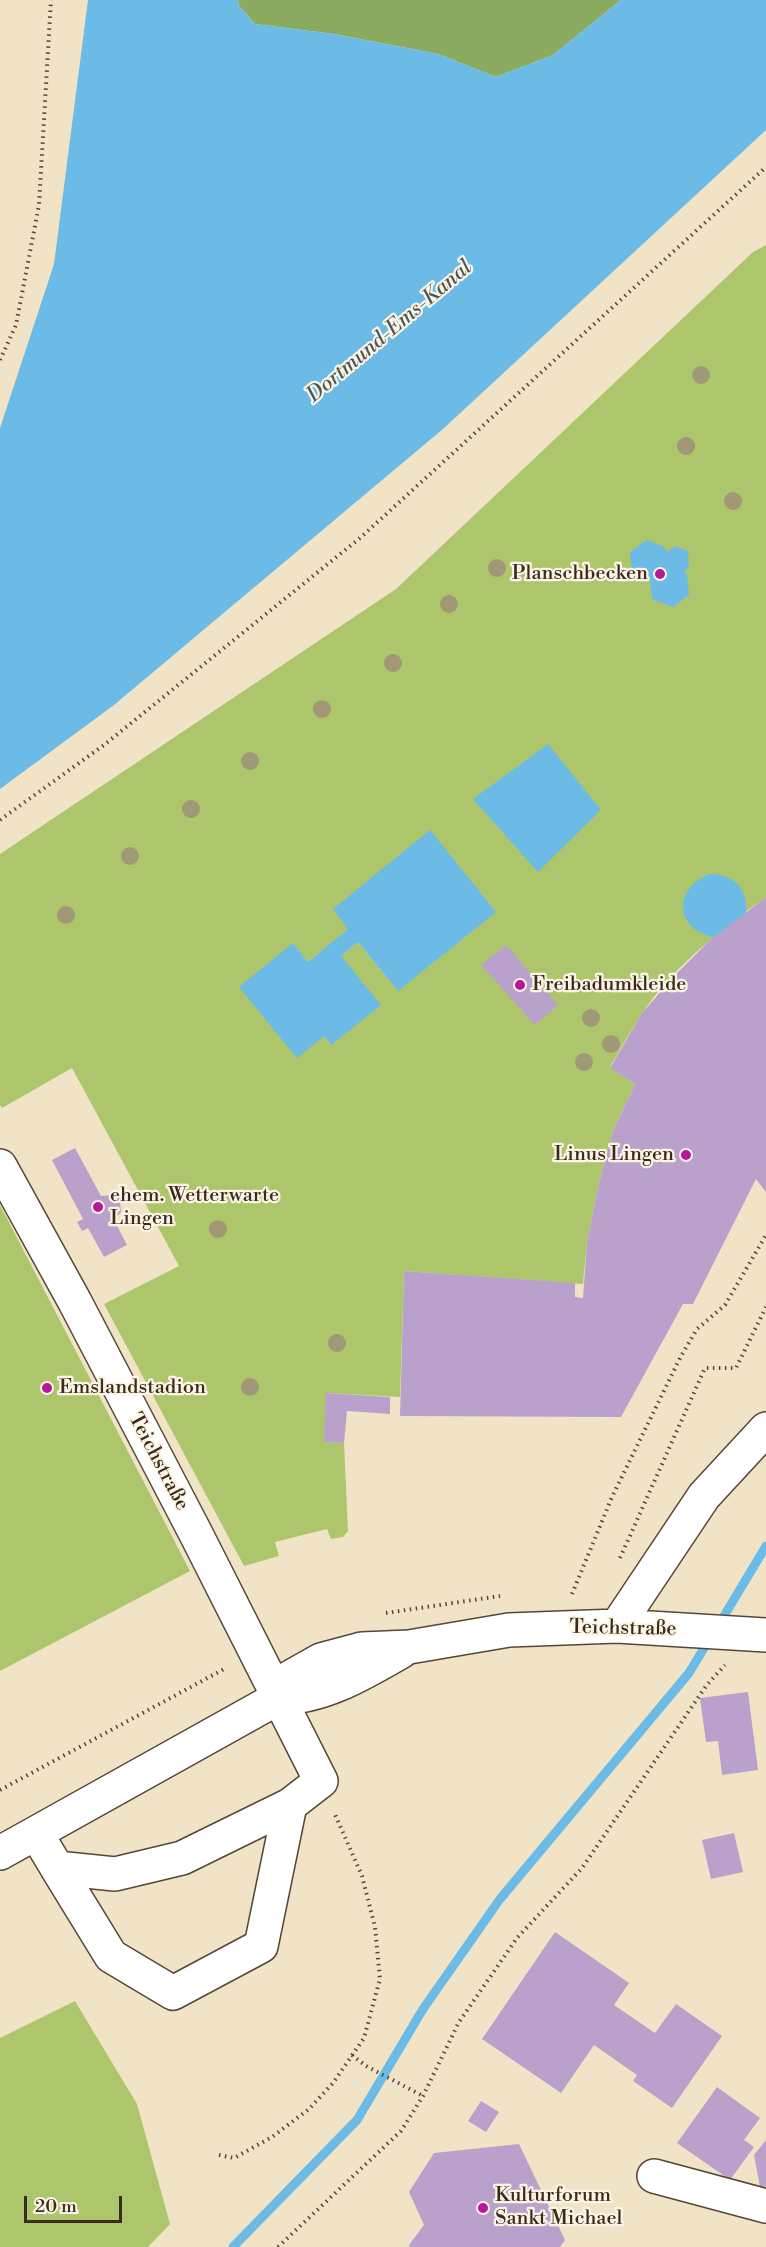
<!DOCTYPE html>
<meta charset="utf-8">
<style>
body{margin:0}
#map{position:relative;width:766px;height:2247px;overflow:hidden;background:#f1e4c6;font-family:"Libre Bodoni",serif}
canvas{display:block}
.scale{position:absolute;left:24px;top:2196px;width:98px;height:27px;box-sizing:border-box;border:3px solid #3b2a1e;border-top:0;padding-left:8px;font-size:18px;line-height:21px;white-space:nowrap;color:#3b2a1e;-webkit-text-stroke:4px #fcf5e5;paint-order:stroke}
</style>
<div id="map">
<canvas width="766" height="2247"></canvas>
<div class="scale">20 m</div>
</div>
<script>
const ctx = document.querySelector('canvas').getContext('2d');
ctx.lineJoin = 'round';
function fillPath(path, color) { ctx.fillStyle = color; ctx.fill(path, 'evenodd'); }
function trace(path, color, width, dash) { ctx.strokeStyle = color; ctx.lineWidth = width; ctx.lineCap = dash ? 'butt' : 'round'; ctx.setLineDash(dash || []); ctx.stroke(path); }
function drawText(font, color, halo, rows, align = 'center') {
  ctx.font = font + ' "Libre Bodoni",serif'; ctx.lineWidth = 4.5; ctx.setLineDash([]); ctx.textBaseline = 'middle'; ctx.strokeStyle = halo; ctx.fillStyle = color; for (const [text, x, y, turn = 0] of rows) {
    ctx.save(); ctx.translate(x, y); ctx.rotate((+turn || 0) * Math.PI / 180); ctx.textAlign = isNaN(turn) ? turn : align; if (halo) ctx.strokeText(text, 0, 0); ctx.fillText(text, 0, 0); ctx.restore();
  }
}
fillPath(new Path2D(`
 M766 245V897C720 930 672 968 641 1015 630 1032 620 1050 610 1067L635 1084 613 1131 598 1187 587 1242 583 1284 404 1271 400 1397 327 1393 324 1442 344 1443 348 1531 343 1537 331 1539 327 1529 275 1542 279 1556 244 1566 104 1304 179 1266 72 1068 2 1108 0 1105V854L396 589 753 252ZM333 909 398 991 358 942 341 956 331 1045 324 1036 292 943 308 962 349 929Z
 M0 1205 190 1571 0 1671Z
 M75 2001 137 2104 170 2224 148 2247H0V2038Z`), '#adc66c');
fillPath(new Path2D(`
 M238 0H621L553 55 496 77 438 54 334 34 255 24 239 6Z`), '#8aab60');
fillPath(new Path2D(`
 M88 0H238L239 6 255 24 334 34 438 54 496 77 553 55 621 0H766V130L443 429 114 705 0 789V428L54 264Z
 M647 540 664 547 667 552 675 546 688 551 689 566 684 571 687 575 689 595 673 607 652 599 650 580 632 573 630 552Z
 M548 744 601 810 538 872 473 799Z
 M430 830 496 912 398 991 358 942 341 956 381 1005 331 1045 324 1036 297 1058 239 987 293 943 308 962 348 929 333 909Z
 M710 874C734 874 748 889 746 913L715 937C675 931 672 888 710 874Z`), '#6bbbe6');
trace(new Path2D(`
 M718 1626 766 1546
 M233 2247 357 2120 423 2009 500 1899 689 1673 710 1638`), '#6bbbe6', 9);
fillPath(new Path2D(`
 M766 897V1192L756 1179 693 1304H683L621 1417 400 1416 404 1271 575 1283V1297L583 1298 587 1242 598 1187 613 1131 635 1084 610 1068 642 1013 675 975 710 940Z
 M506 945 558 1005 535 1025 481 965Z
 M75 1148 101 1196 112 1195 120 1201 121 1212 114 1220 127 1245 104 1257 88 1228 82 1231 77 1222 83 1219 52 1160Z
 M326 1393 390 1397V1414L347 1411 344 1443 324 1442Z
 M748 1692 758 1770 722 1775 718 1741 706 1742 700 1698Z
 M734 1833 743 1872 711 1879 702 1840Z
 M555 1932 629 1983 614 2005 655 2033 676 2004 722 2036 672 2108 633 2081 637 2075 594 2045 561 2093 482 2039Z
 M717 2087 760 2118 744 2140 754 2147 730 2180 677 2143Z
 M481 2101 499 2112 486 2132 468 2121Z
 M766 2140V2186L760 2187 754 2155Z
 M519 2144 565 2240 560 2247H410L409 2245 424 2225 409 2192 434 2153Z`), '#b9a1cc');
const minor = new Path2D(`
 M0 1166 75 1302 196 1534 321 1781 290 1805 182 1858 115 1874 57 1868 36 1833
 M617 1626 704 1496 766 1429
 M278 1698 289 1678 321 1660 362 1649 409 1647 509 1630 617 1626 766 1635
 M0 1853 278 1698C323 1698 364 1673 402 1651
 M57 1868 111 1956 173 1993 261 1946 290 1805
 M654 2176 766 2206`);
trace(minor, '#564637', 36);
trace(new Path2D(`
 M0 360 16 325 39 205 51 0
 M0 820 104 745 360 538 766 167
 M620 1558 705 1368H736L766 1307
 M572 1594 612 1497 681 1356 697 1329 725 1305 766 1235
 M386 1613 500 1596
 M0 1790 226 1668
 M352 2055 366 2066 423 2096
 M219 2155 234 2158 272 2137 309 2109 333 2083 364 2038 380 1979 375 1927 362 1876 334 1812
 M278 2247 401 2131 423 2096 459 2022 517 1938 582 1868 706 1686 725 1665`), '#564637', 4, [1.5, 4.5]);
trace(minor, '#fff', 33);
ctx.fillStyle = '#a09876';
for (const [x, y] of [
 [701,375],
 [686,446],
 [733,501],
 [497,568],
 [449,604],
 [393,663],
 [322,709],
 [250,761],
 [191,809],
 [130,856],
 [66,915],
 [591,1018],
 [611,1044],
 [584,1062],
 [218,1229],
 [337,1343],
 [250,1387]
]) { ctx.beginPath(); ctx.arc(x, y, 9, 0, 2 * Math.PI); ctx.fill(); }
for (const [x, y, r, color] of [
 [660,574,6,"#b5179e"],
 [520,985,6,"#b5179e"],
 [686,1155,6,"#b5179e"],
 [98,1207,6,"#b5179e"],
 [47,1388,6,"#b5179e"],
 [483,2208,6,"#b5179e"]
]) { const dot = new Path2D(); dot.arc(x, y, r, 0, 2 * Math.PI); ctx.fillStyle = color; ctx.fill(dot); trace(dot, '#fcf5e5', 2); }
drawText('20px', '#3b2a1e', '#fcf5e5', [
 ["Planschbecken",648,574,"right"],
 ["Freibadumkleide",532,985],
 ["Linus Lingen",674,1155,"right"],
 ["ehem. Wetterwarte",110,1196],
 ["Lingen",110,1219],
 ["Emslandstadion",59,1388],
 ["Kulturforum",495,2196],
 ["Sankt Michael",495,2219]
], 'left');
drawText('20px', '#3b2a1e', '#fcf5e5', [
 ["Teichstraße",158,1462,62],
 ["Teichstraße",623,1629,1]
]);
drawText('italic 21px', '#49565a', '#fcf5e5', [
 ["Dortmund-Ems-Kanal",390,332,-40]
]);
</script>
